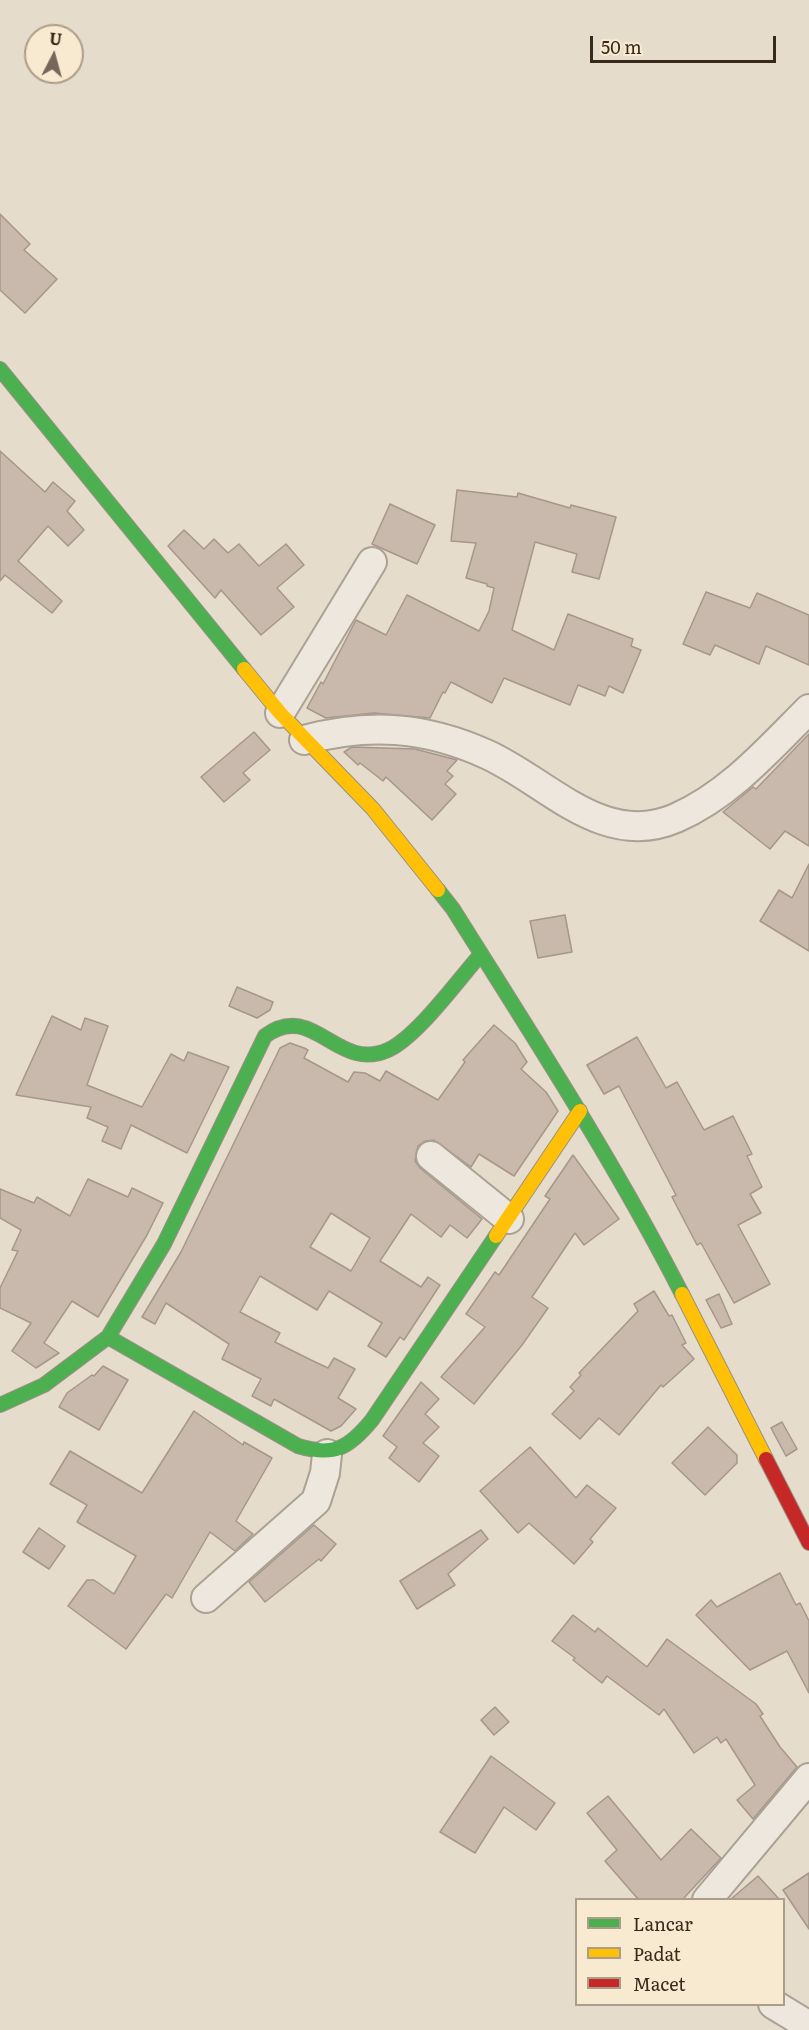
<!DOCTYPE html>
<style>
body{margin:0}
#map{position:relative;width:809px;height:2030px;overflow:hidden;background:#e6dccb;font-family:Literata,serif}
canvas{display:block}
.legend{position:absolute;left:575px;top:1898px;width:210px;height:108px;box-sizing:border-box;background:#f8ead0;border:2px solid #ac9d88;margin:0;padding:8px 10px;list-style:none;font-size:18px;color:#39291c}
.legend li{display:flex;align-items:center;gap:12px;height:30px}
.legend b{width:30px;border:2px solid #ac9d88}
.north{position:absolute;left:24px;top:24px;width:60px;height:60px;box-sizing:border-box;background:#f8ead0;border:2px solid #ac9d88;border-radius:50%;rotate:6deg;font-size:16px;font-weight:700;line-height:24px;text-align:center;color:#39291c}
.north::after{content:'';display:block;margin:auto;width:21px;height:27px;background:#766859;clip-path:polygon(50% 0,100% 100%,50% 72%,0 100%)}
.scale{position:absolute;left:590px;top:36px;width:186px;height:27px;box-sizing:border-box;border:3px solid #39291c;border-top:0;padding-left:8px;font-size:18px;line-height:21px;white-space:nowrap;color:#39291c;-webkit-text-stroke:4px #f8ead0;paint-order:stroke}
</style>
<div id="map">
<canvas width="809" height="2030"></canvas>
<ul class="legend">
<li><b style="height:8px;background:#4caf50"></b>Lancar</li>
<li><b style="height:8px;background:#ffc107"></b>Padat</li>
<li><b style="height:8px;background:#c62828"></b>Macet</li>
</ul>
<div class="north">U</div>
<div class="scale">50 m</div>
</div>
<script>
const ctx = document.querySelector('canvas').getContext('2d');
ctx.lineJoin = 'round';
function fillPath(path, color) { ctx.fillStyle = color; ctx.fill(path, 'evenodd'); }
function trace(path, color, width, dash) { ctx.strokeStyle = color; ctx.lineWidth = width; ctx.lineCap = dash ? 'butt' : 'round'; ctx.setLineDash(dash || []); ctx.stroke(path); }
const building = new Path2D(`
 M0 214 30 244 24 250 57 279 25 313 0 290Z
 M0 451 45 492 53 482 75 501 67 511 84 530 68 546 48 526 18 561 62 601 52 613 5 575 0 581Z
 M457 490 517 497 518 493 570 508 571 505 616 517 599 579 572 572 577 554 535 542 512 630 554 650 568 614 633 639 631 646 641 650 623 693 609 686 605 696 578 685 570 705 504 678 492 703 451 682 445 693 443 692 430 718 374 713 326 718 307 708 321 682 323 684 356 620 386 635 407 595 479 631 489 611 494 588 487 586V584L466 578 476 543 451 541Z
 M390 504 435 525 417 564 372 544Z
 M184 530 204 549 214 539 228 553 239 544 259 566 286 544 304 565 277 588 294 607 261 635 221 590 215 598 168 546Z
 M706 592 750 608 757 593 809 615V665L766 646 759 664 715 645 710 655 683 644Z
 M254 732 270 750 243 773 250 780 224 802 201 777Z
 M809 734V846L785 831 770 849 723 812 753 787 756 789Z
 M352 747 415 749 457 760 447 771 453 776 445 784 456 794 432 820 386 777 383 781 360 763 358 765 344 752Z
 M809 864V951L760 921 779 890 792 898Z
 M565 915 572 952 538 958 530 921Z
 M237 987 273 1002 270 1010 257 1018 229 1006Z
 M52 1016 81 1030 85 1018 108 1026 87 1085 142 1107 171 1054 184 1061 188 1052 229 1067 187 1153 131 1125 121 1149 102 1141 108 1127 87 1118 91 1107 16 1095Z
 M494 1025 515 1043 527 1062 521 1069 546 1092 558 1111 514 1176 479 1154 471 1167 434 1140 425 1141 418 1146 415 1161 420 1168 482 1219 467 1238 450 1225 441 1237 411 1214 380 1261 421 1287 428 1277 440 1285 404 1340 400 1337 386 1357 368 1346 382 1323 329 1291 317 1310 260 1276 240 1312 280 1333 275 1342 311 1360 328 1368 334 1358 355 1369 338 1398 356 1409 341 1426 331 1431 274 1399 271 1406 252 1396 261 1379 222 1359 229 1344 166 1303 155 1324 142 1317 181 1252 280 1048 290 1043 304 1048 308 1050 304 1058 348 1082 354 1072 365 1073 380 1081 386 1071 438 1100 465 1062 463 1060ZM331 1213 370 1238 351 1271 310 1247Z
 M637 1037 666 1088 677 1082 704 1130 733 1116 752 1154 747 1156 762 1187 750 1194 761 1213 738 1225 770 1284 734 1303 701 1243 697 1245 672 1197 676 1195 619 1086 604 1094 587 1065Z
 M573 1155 619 1219 584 1245 575 1233 532 1297 548 1308 522 1345 474 1404 441 1377 485 1327 466 1314 495 1272 499 1275 550 1199 545 1196Z
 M88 1179 128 1197 132 1188 163 1203 147 1235 98 1317 72 1301 44 1343 59 1353 36 1368 12 1351 31 1323 0 1308V1288L18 1251 12 1250 21 1230 0 1218V1189L34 1203 37 1197 70 1216Z
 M654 1291 669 1316 672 1315 686 1343 682 1345 694 1359 663 1387 661 1385 619 1435 599 1418 580 1439 552 1414 574 1391 570 1387 581 1375 579 1373 638 1311 634 1304Z
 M719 1294 732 1324 721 1328 706 1300Z
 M103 1366 128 1380 99 1430 59 1407 67 1393 92 1375 94 1376Z
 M421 1382 439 1399 425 1414 439 1427 423 1443 439 1456 419 1482 389 1458 397 1447 383 1436Z
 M194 1411 243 1445 244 1442 272 1458 236 1521 253 1534 235 1551 210 1532 172 1598 166 1594 126 1649 68 1606 87 1580H94L114 1594 136 1556 77 1522 87 1505 50 1484 70 1451 142 1493Z
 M782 1422 797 1449 786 1456 771 1428Z
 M708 1427 737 1455V1463L705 1495 672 1463Z
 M530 1447 576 1498 587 1485 616 1508 590 1539 593 1542 574 1564 529 1523 518 1533 480 1491Z
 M314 1525 336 1544 321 1561 319 1559 265 1602 249 1582Z
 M39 1528 65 1546 49 1569 23 1552Z
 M481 1530 488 1539 448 1574 455 1585 417 1609 400 1581Z
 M780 1573 796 1605 800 1603 809 1621V1693L787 1651 750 1670 696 1615 711 1600 717 1607Z
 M573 1615 595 1632 598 1628 647 1667 667 1639 756 1704 763 1714 760 1716 780 1747 797 1767 753 1819 737 1800 755 1785 726 1739 721 1743 717 1737 694 1753 664 1709 659 1715 607 1676 602 1683 573 1660 575 1658 552 1641Z
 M495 1707 509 1722 494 1735 481 1720Z
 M491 1756 555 1803 536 1830 504 1807 475 1853 440 1832Z
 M608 1796 661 1860 691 1829 721 1858 683 1899H638L605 1861 617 1850 587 1813Z
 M809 1873V1929L783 1890Z
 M758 1876 779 1899H731Z`);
fillPath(building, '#c9b9ac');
trace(building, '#a6978a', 1.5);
const street = new Path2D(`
 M280 713 372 562
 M304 740C368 723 424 726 486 754 547 781 603 850 676 818 729 795 769 749 809 709
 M431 1156 509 1219
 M206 1598 316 1501 325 1473 327 1454
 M707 1900 809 1778
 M773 2004 809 2026`);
const fast = new Path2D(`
 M0 369 244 669
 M438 890 453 909C532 1035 614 1161 682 1294
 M108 1337 164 1244 265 1036C313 1000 337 1073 388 1050 417 1037 459 979 481 954
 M0 1405 44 1385 108 1337 298 1446C334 1457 349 1448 372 1420L496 1236`);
const slow = new Path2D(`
 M244 669 280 713 373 809 438 890
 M496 1236 580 1111
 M682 1294 766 1459`);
const jam = new Path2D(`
 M766 1459 809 1543`);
trace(street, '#aba195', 32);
trace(fast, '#9a9085', 16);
trace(slow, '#9a9085', 16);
trace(jam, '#9a9085', 16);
trace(street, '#ede7de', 28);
trace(fast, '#4caf50', 14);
trace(slow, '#ffc107', 14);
trace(jam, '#c62828', 14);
</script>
